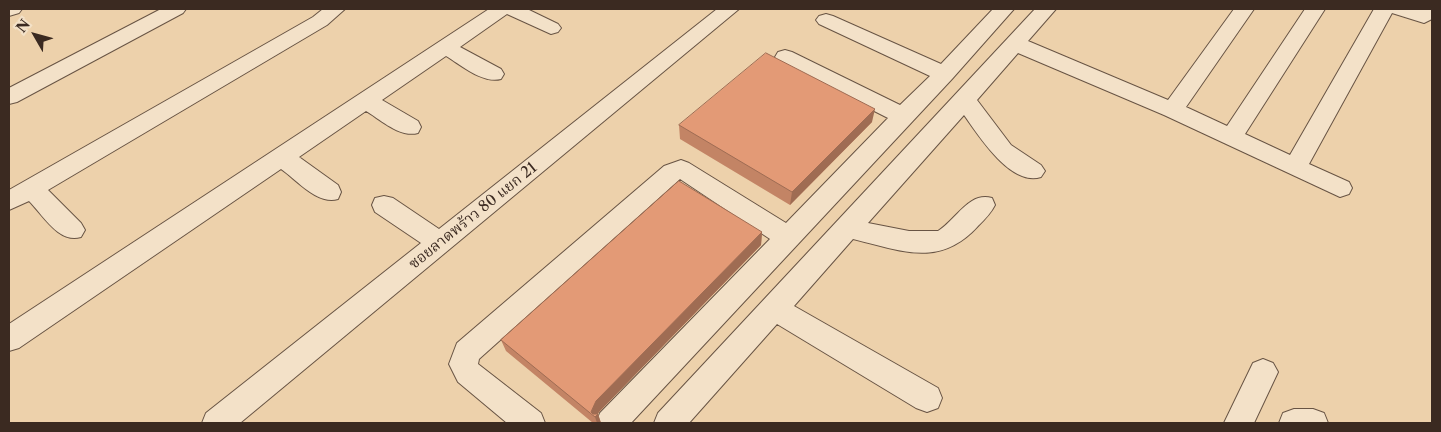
<!DOCTYPE html>
<meta charset="utf-8">
<style>
body{margin:0}
#map{position:relative;width:1441px;height:432px;overflow:hidden;background:#edd1ab;font-family:"Libre Caslon Text",serif}
canvas{display:block}
.frame{position:absolute;inset:0;border:10px solid #3b2a21;pointer-events:none}
.north{position:absolute;left:10px;top:10px;width:50px;height:50px;-webkit-text-stroke:4px #f3e1c8;paint-order:stroke;rotate:308deg;font-size:14px;font-weight:700;line-height:20px;text-align:center;color:#3b2a21}
.north::after{content:'';display:block;margin:auto;width:18px;height:22px;background:#3b2a21;clip-path:polygon(50% 0,100% 100%,50% 72%,0 100%)}
</style>
<div id="map">
<canvas width="1441" height="432"></canvas>
<div class="frame"></div>
<div class="north">N</div>
</div>
<script>
const ctx = document.querySelector('canvas').getContext('2d');
ctx.lineJoin = 'round';
function trace(path, color, width, dash) { ctx.strokeStyle = color; ctx.lineWidth = width; ctx.lineCap = dash ? 'butt' : 'round'; ctx.setLineDash(dash || []); ctx.stroke(path); }
function fillPath(path, color) { ctx.fillStyle = color; ctx.fill(path, 'evenodd'); }
function drawText(font, color, halo, rows, align = 'center') {
  ctx.font = font + ' "Libre Caslon Text","Noto Serif Thai",serif'; ctx.lineWidth = 4; ctx.setLineDash([]); ctx.textBaseline = 'middle'; ctx.strokeStyle = halo; ctx.fillStyle = color; for (const [text, x, y, turn = 0] of rows) {
    ctx.save(); ctx.translate(x, y); ctx.rotate((+turn || 0) * Math.PI / 180); ctx.textAlign = isNaN(turn) ? turn : align; if (halo) ctx.strokeText(text, 0, 0); ctx.fillText(text, 0, 0); ctx.restore();
  }
}
const minor = new Path2D(`
 M9 9H22L19 13 9 16Z
 M161 9H186L183 13 17 102 9 104V88Z
 M323 9H345L327 25 48 190 81 223 85 230 81 237C59 244 43 215 29 201L9 210V190L313 17Z
 M489 9H527L558 24 561 28 558 32 551 34 507 14 460 47 501 69 504 74 501 79C483 84 461 65 446 56L382 100 418 121 421 127 418 133C400 138 381 120 366 111L299 157 338 185 341 192 338 199C317 205 297 180 281 169L19 348 9 351V324Z
 M717 9H739L240 423H202L206 413 421 243 375 212 372 205 375 198 384 196 393 198 439 229Z
 M993 9H1014L952 79 631 423H596L600 413 770 239 680 179 479 359 478 364 541 413 545 423H507L458 382 449 364 457 343 664 166 681 160 689 163 786 223 888 118 778 62 775 57 778 52 785 50 792 52 900 105 930 76 819 24 816 20 819 16 826 14 833 16 941 64Z
 M1035 9H1056L1028 41 1168 100 1234 9H1254L1186 107 1227 126 1305 9H1325L1245 134 1290 155 1374 9H1432V19L1424 23 1392 13 1309 164 1349 182 1352 188 1349 194 1340 197 1164 115 1018 53 977 100 1011 145 1041 165 1045 171 1041 177C1011 187 979 136 964 115L868 223 909 231H938C956 220 969 191 992 198L995 205C991 213 985 219 978 226 940 268 902 251 853 239L794 306 938 388 942 398 938 408 927 412 916 408 777 324 689 423H654L658 413Z
 M1263 359 1273 363 1278 372 1254 423H1224L1253 363Z
 M1294 409H1313L1324 413 1328 423H1279L1283 413Z`);
trace(minor, '#685444', 2);
fillPath(minor, '#f3e1c8');
fillPath(new Path2D(`
 M872 122 790 205 680 139 679 125Z
 M762 232 761 245 599 412 598 414 601 423H593L506 351 501 340Z`), '#c38465');
fillPath(new Path2D(`
 M875 109 872 122 790 205 792 192Z
 M762 232 761 245 599 412 597 415 598 414 601 423H597L595 417 591 412 596 401Z`), '#9f6c53');
const building = new Path2D(`
 M766 53 875 109 792 192 679 125Z
 M679 181 762 232 596 401 591 412 593 414H598L595 417 501 340Z`);
fillPath(building, '#e39a76');
trace(building, '#9f6c53', 1);
drawText('15px', '#3b2a21', '#f3e1c8', [
 ["ซอยลาดพร้าว 80 แยก 21",473,216,-39]
]);
</script>
